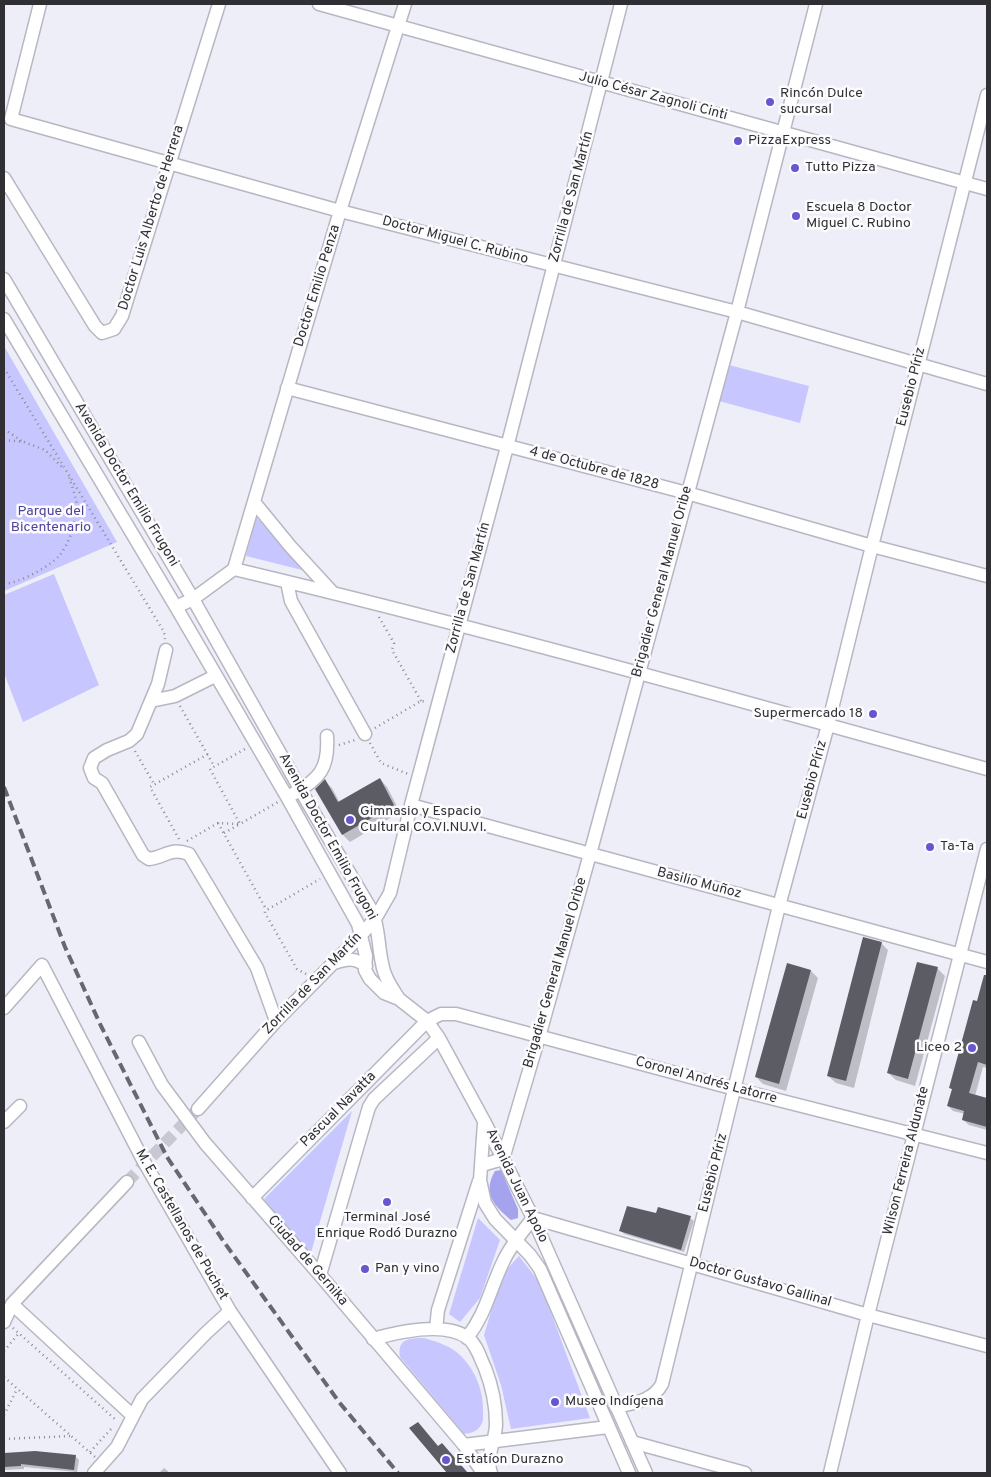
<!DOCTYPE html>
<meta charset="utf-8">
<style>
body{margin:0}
#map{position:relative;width:991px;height:1477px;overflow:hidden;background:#edeef8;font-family:Overpass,sans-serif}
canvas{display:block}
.frame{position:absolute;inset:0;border:5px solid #303034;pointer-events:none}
</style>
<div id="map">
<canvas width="991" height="1477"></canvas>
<div class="frame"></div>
</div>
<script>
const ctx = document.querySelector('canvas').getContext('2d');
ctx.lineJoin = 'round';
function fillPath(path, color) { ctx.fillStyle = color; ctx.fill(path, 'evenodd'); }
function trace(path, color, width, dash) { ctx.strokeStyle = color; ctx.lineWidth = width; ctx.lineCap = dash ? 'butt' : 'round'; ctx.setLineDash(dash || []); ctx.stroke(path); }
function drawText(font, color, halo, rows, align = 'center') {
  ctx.font = font + ' Overpass,sans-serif'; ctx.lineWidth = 5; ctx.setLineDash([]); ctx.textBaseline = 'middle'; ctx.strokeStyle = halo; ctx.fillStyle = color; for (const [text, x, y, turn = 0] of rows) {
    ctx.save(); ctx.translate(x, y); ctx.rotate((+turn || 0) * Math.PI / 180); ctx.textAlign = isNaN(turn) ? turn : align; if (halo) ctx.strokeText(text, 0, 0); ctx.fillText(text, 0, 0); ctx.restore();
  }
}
fillPath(new Path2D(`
 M4 346 117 542 4 591Z
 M729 365 809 386 800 423 719 401Z
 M256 517 306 571 246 556Z
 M54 574 99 685 23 722 4 673V595Z
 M352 1111 310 1256 264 1199Z
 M478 1218 500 1240 480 1298 460 1322 449 1314Z
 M519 1256 540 1283 590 1418 511 1429 501 1385 484 1335 500 1282 509 1267Z
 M424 1338C437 1342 452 1346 462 1357 476 1372 483 1390 483 1410 483 1415 484 1421 481 1425 477 1432 471 1433 464 1434L400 1357C397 1339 409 1338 424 1338Z`), '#c7c6ff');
fillPath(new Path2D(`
 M501 1170 518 1209V1218L511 1220C494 1206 482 1193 495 1171Z`), '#a6a3ee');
fillPath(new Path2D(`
 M380 779 387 787 400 812 350 842 343 835 317 789 325 781 332 788 340 803Z
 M881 943 888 950 854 1088 836 1083 828 1076Z
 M937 968 945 976 915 1086 896 1080 888 1073Z
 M811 971 818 978 786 1091 763 1084 756 1077Z
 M984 982 987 983V1068L983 1067 975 1096 987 1099V1130L969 1125 963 1120 965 1114 953 1111 948 1106 953 1090 950 1088Z
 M657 1215 690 1218 694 1221 684 1252 624 1234 621 1231Z
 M35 1452 75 1456 79 1460 77 1472 24 1467V1469L4 1470V1454Z
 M164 1468 170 1473H159Z`), '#0003');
fillPath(new Path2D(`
 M380 778 394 805 342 835 315 789 325 779 338 802Z
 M863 937 882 942 846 1081 827 1076Z
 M917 962 938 967 908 1079 887 1073Z
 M787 963 811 970 779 1084 755 1077Z
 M984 975H987V1065L978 1062 969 1093 987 1098V1127L962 1120 964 1111 947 1106 952 1089 949 1088 973 1000 977 1001Z
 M627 1206 656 1213 658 1207 691 1216 681 1250 619 1231Z
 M418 1422 438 1446 442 1443 468 1473H447L409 1428Z
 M35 1451 76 1455 74 1470 21 1464V1466L4 1467V1453Z`), '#5c5c65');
trace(new Path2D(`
 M127 1182 198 1109`), '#c7c8d1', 12, [12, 6]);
const minor = new Path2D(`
 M319 4 987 189
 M11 119 340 211 737 312 987 384
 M11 119 40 4
 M4 178 95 326 102 333 114 329 122 316 219 4
 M4 279 193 599 308 803 372 911C379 927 378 946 382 963 384 977 392 988 399 999
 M4 319 176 607 287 797 358 924 366 956 365 970 370 979 384 993 399 999 427 1021 439 1038 484 1121 533 1218 646 1473
 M287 388 687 493 872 546 987 576
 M254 502 290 546 333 593
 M234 569C487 629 737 700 987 769
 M234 569 340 211 405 4
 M287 582 291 601 365 734
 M176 607 193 599 234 569
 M166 650 158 684 137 734 129 741 107 750 94 758 90 768 94 778 102 783 143 855 149 859C166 857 169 847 189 854L257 968 276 1021
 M151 701 175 696 215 676
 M293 794C320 779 329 768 327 736
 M411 805 987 962
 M334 963C347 959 354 957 366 966
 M4 1008 42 965 143 1160 230 1311 340 1473
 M139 1042 162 1085 205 1143 320 1275 464 1445 483 1473
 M198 1109 276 1021 362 934 375 919 390 893 411 805 507 447 621 4
 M4 1122 20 1106
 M484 1123 480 1180 485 1203 495 1219 530 1255 540 1269 629 1473
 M482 1165 503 1159 539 1037 590 854 737 312 816 4
 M252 1198 427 1021 441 1014H456L735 1089 987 1153
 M320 1275 369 1107 374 1099 439 1038
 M12 1304 133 1416
 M4 1322 12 1304 127 1182
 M436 1329 438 1310 479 1181
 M467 1338C487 1312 490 1288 504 1260 511 1245 523 1231 533 1218L868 1315 987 1346
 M373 1339C398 1332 445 1321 468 1338 477 1345 480 1358 485 1368 492 1386 496 1405 496 1424 496 1441 485 1456 491 1473
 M616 1407C634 1403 653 1401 662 1384L779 906 828 725 872 546 987 95
 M632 1442 745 1473
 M464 1445 608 1427
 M94 1473 117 1447 142 1399 206 1333 230 1311
 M830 1473 868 1315 987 849`);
trace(minor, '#b7b7c2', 15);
trace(new Path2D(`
 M4 368 164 632 165 639
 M4 429 23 442
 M4 440 24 442 45 450 64 469
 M4 584C19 583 49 567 59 556 69 544 76 523 77 508 77 499 72 487 69 477
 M379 617 394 643 392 650 421 701
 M180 706 214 766
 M375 728 421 701 427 702
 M370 743 381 763 408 774
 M339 745 355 740
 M135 751 154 784
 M218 823 266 909
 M224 833 240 824 210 769 245 749
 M179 839 150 787 208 754
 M187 841 218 823 240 824 278 802
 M306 974 297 969 265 913V911L320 879
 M13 1328 117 1421
 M4 1351 19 1333
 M4 1377 95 1457
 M4 1415 17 1389
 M4 1439 70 1436
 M90 1452 112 1428`), '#8a8b92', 2.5, [1, 4]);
trace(minor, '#fff', 12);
trace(new Path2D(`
 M4 787 65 947 101 1026 167 1157 224 1242 339 1402 398 1473`), '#67676d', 4, [10, 5]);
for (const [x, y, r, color] of [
 [770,102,5,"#6856cf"],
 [738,141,5,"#6856cf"],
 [795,168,5,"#6856cf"],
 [796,216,5,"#6856cf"],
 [873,714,5,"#6856cf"],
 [350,820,5,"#6856cf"],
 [930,847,5,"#6856cf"],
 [972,1048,5,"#6856cf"],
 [387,1202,5,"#6856cf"],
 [365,1269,5,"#6856cf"],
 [555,1402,5,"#6856cf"],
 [446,1460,5,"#6856cf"]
]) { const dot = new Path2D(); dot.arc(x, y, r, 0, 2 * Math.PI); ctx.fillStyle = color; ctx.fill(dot); trace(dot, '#fcfcfe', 2); }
drawText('14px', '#303034', '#fcfcfe', [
 ["Rincón Dulce",780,94],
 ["sucursal",780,110],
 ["PizzaExpress",748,141],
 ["Tutto Pizza",805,168],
 ["Escuela 8 Doctor",806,208],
 ["Miguel C. Rubino",806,224],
 ["Supermercado 18",863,714,"right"],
 ["Gimnasio y Espacio",360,812],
 ["Cultural CO.VI.NU.VI.",360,828],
 ["Ta-Ta",940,847],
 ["Liceo 2",962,1048,"right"],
 ["Terminal José",387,1218,"center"],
 ["Enrique Rodó Durazno",387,1234,"center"],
 ["Pan y vino",375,1269],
 ["Museo Indígena",565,1402],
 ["Estatíon Durazno",456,1460]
], 'left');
drawText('14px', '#303034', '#fcfcfe', [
 ["Julio César Zagnoli Cinti",653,97,15],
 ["Zorrilla de San Martín",572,197,-75],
 ["Doctor Luis Alberto de Herrera",152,218,-73],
 ["Doctor Miguel C. Rubino",455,241,15],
 ["Doctor Emilio Penza",318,286,-73],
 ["Eusebio Píriz",912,387,-76],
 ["4 de Octubre de 1828",594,469,15],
 ["Avenida Doctor Emilio Frugoni",126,485,59],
 ["Brigadier General Manuel Oribe",663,582,-75],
 ["Zorrilla de San Martín",469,588,-75],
 ["Eusebio Píriz",813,780,-75],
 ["Avenida Doctor Emilio Frugoni",327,837,61],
 ["Basilio Muñoz",699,884,15],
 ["Brigadier General Manuel Oribe",556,973,-74],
 ["Zorrilla de San Martín",313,984,-46],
 ["Coronel Andrés Latorre",706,1081,15],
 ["Pascual Navatta",339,1110,-45],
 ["Wilson Ferreira Aldunate",907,1161,-76],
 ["Eusebio Píriz",714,1173,-76],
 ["Avenida Juan Apolo",516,1186,64],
 ["M. E. Castellanos de Puchet",181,1225,60],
 ["Ciudad de Gernika",307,1261,49],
 ["Doctor Gustavo Gallinal",760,1283,16]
]);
drawText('14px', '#4e429a', '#fcfcfe', [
 ["Parque del",51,512],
 ["Bicentenario",51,528]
]);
</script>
